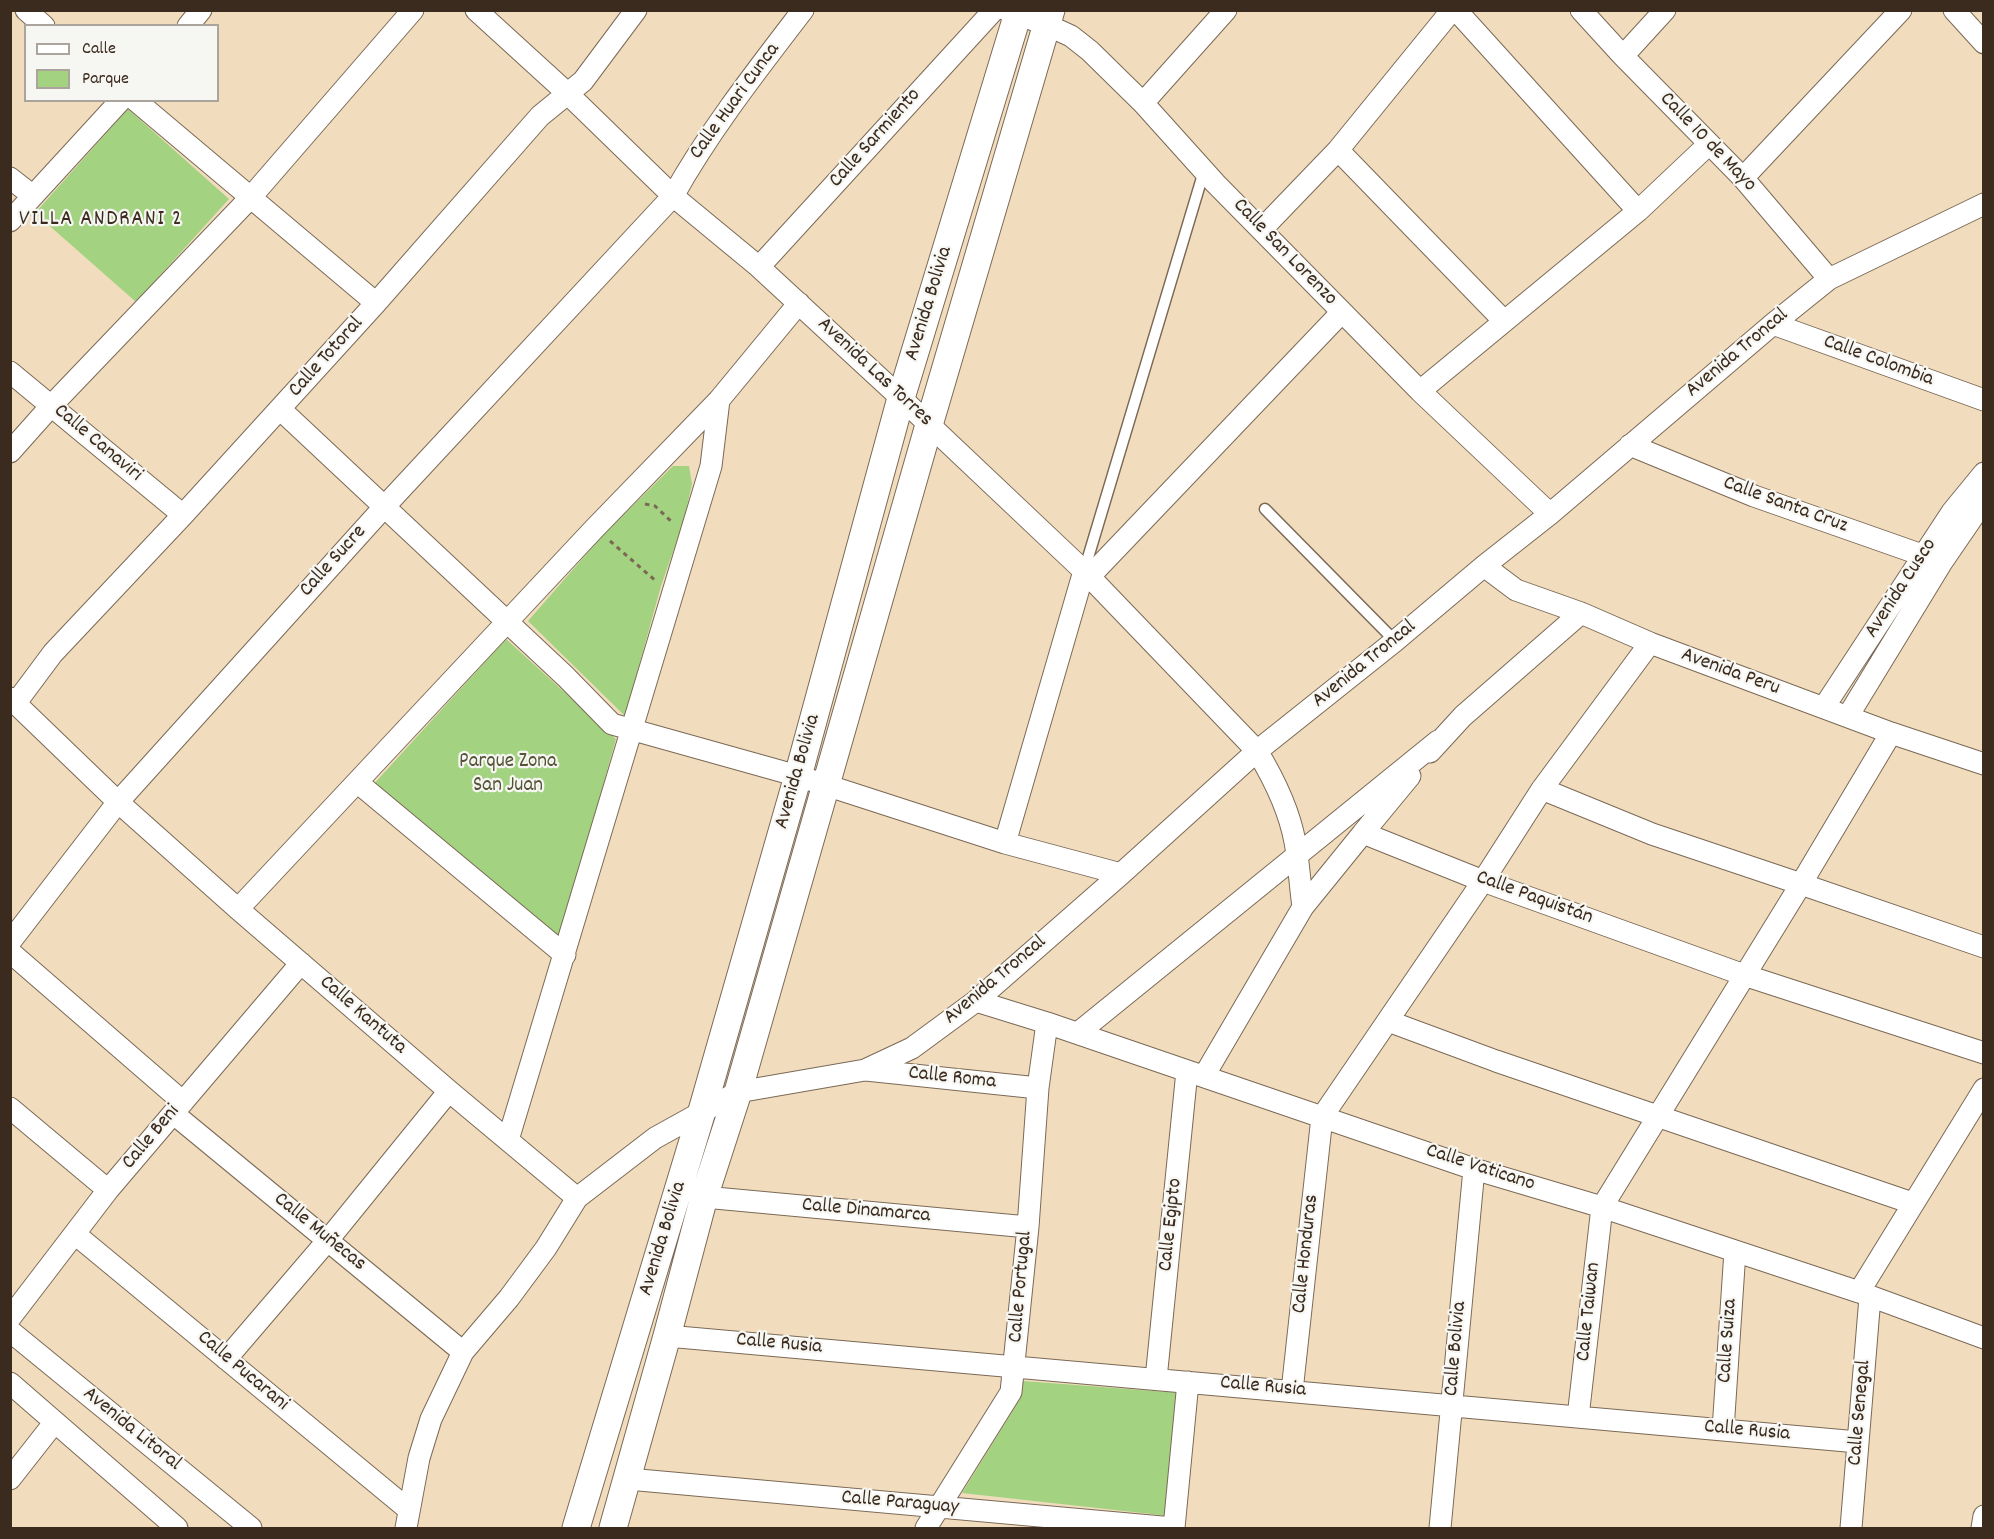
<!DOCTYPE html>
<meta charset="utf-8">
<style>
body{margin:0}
#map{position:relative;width:1994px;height:1539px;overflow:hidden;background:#f1ddbe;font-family:Dekko,sans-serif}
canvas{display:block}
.frame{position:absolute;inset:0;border:12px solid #3b2a1e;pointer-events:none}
.legend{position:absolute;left:24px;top:24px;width:195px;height:78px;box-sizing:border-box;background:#f6f6f2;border:2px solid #aba49d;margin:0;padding:8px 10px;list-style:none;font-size:18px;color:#3b2a1e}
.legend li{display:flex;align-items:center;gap:12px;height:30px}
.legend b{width:30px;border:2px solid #aba49d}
</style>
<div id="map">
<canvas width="1994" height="1539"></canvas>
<div class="frame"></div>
<ul class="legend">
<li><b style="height:8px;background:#fff"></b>Calle</li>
<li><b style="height:16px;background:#a3d280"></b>Parque</li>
</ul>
</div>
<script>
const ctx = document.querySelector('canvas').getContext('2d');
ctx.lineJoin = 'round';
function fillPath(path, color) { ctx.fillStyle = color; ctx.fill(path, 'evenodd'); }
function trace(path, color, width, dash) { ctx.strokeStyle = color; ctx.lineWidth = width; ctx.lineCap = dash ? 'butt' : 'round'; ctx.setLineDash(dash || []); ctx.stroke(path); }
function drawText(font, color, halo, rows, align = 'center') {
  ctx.font = font + ' Dekko,sans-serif'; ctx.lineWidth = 4.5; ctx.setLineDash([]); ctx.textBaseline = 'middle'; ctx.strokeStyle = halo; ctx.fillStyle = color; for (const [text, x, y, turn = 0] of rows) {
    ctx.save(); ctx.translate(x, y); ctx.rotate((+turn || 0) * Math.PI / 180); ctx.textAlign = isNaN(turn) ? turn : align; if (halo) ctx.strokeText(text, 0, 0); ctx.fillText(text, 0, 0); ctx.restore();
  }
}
fillPath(new Path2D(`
 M128 109 229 199 136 302 35 213Z
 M673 466H689L692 484 684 520 661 586 625 716 528 621 603 535Z
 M506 639 616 739 560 939 372 786Z
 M1023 1381 1181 1393 1169 1516 962 1493 1015 1407Z`), '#a3d280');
const service = new Path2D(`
 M1265 509 1395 641
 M1084 571 1204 171`);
const minor = new Path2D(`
 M26 10 44 26
 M476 10 567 93 673 196 759 267 901 398 1084 571 1257 751C1274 779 1289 809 1295 842 1299 863 1300 886 1303 907
 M1006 10 1047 25 1071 36 1090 51 1143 103 1215 183 1420 391 1550 514
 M1456 10 1638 211
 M1581 10 1623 56 1743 178 1829 279
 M1954 10 1984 43
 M188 26 201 10
 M1623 56 1665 10
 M135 100 376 303
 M1143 103 1226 10
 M1338 150 1504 321
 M10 178 33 196
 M1743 178 1901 10
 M10 221 121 100
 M1262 229 1338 150 1452 10
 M759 267 994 10
 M1773 324 1984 400
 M10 372 183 515
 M1420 391 1638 211 1709 144
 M280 409 566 677 612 724 798 776 1005 843 1121 874
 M1630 445 1754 496 1942 562
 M10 452 51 406 251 197 413 10
 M1484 566 1516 590 1581 613 1650 643 1891 733 1984 764
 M1089 577 1342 312
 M10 698 118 802 238 909 449 1091 577 1198 655 1138 738 1092 865 1070 912 1048 976 1001 1121 874 1257 751 1395 641 1484 566 1550 514 1773 324 1829 279 1984 204
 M15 704 53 653 183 515 376 303 540 116 583 81 636 10
 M1824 707 1952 512 1984 473
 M1848 716 1942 562 1979 508 1984 498
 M1430 752 1463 716 1581 613
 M357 782 565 955
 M1542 789 1652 834 1801 884 1984 947
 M1363 833 1410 776
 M1005 843 1084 571
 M238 909 594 529 719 400 799 303
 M10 942 118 802 385 506 673 196C710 130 757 70 803 10
 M10 952 183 1102
 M976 1001 1047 1023 1474 1169 1602 1207 1859 1292 1984 1338
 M1388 1021 1496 1061 1912 1203
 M1078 1033 1438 741
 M866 1070 1038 1088
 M1204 1076 1303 907 1363 833 1483 881 1744 975 1984 1053
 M10 1108 108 1190
 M174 1114 463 1352
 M508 1140 711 466 719 400
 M704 1197 1028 1227
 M75 1234 409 1510
 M1859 1292 1984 1089
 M10 1318 108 1190 301 963
 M10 1331 251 1528
 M667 1336 1858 1442
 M226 1359 328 1240 449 1091
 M1156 1379 1187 1071
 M10 1383 177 1528
 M1292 1391 1322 1117 1483 881 1542 789 1650 643
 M1578 1417 1602 1207 1801 884 1891 733
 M1723 1430 1735 1251
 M10 1479 54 1423
 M628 1479 1173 1528
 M406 1528 419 1458 431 1419 463 1352 509 1298 546 1248 577 1198
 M926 1528 1011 1392 1028 1227 1038 1088 1047 1023
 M1174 1528 1188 1382
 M1440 1528 1474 1169
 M1851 1528 1870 1297
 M1982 1528 1984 1516`);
const tertiary = new Path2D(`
 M576 1528 702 1111 798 776 901 398 1019 10
 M613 1528 667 1336 704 1197 738 1092 929 425 1051 10`);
trace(service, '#7b6956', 13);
trace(minor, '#7b6956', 23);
trace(tertiary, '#7b6956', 29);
trace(new Path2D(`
 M645 504 655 506 673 523
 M610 541 657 582`), '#7b6956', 3, [4.5, 4.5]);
trace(service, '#fff', 10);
trace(minor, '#fff', 21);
trace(tertiary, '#fff', 27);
drawText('21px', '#3b2a1e', '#f6f6f2', [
 ["Calle Huari Cunca",736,102,-54],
 ["Calle Sarmiento",876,139,-48],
 ["Calle 10 de Mayo",1707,143,46],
 ["Calle San Lorenzo",1284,253,46],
 ["Avenida Bolivia",930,304,-73],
 ["Avenida Troncal",1738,354,-40],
 ["Calle Totoral",327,358,-48],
 ["Calle Colombia",1878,362,20],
 ["Avenida Las Torres",874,373,43],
 ["Calle Canaviri",97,444,40],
 ["Calle Santa Cruz",1785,506,20],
 ["Calle Sucre",334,562,-48],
 ["Avenida Cusco",1902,589,-57],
 ["Avenida Troncal",1365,665,-39],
 ["Avenida Peru",1730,673,20],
 ["Avenida Bolivia",799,772,-74],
 ["Calle Paquistán",1534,899,20],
 ["Avenida Troncal",996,981,-40],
 ["Calle Kantuta",362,1016,41],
 ["Calle Roma",952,1079,6],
 ["Calle Beni",152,1138,-50],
 ["Calle Vaticano",1480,1169,18],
 ["Calle Dinamarca",866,1212,5],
 ["Calle Egipto",1172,1225,-84],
 ["Calle Muñecas",319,1233,39],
 ["Avenida Bolivia",664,1239,-73],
 ["Calle Honduras",1307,1254,-84],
 ["Calle Portugal",1022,1287,-85],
 ["Calle Taiwan",1590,1312,-84],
 ["Calle Suiza",1729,1341,-86],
 ["Calle Rusia",779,1345,5],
 ["Calle Bolivia",1457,1349,-85],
 ["Calle Pucarani",242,1372,40],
 ["Calle Rusia",1263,1388,5],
 ["Calle Senegal",1861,1413,-85],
 ["Avenida Litoral",131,1430,39],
 ["Calle Rusia",1747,1432,5],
 ["Calle Paraguay",900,1504,5]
]);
drawText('21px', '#555436', '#f6f6f2', [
 ["Parque Zona",508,763],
 ["San Juan",508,787]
]);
ctx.letterSpacing = '1.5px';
drawText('22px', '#3b2a1e', '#f6f6f2', [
 ["VILLA ANDRANI 2",101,221]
]);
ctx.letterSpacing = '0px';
</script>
